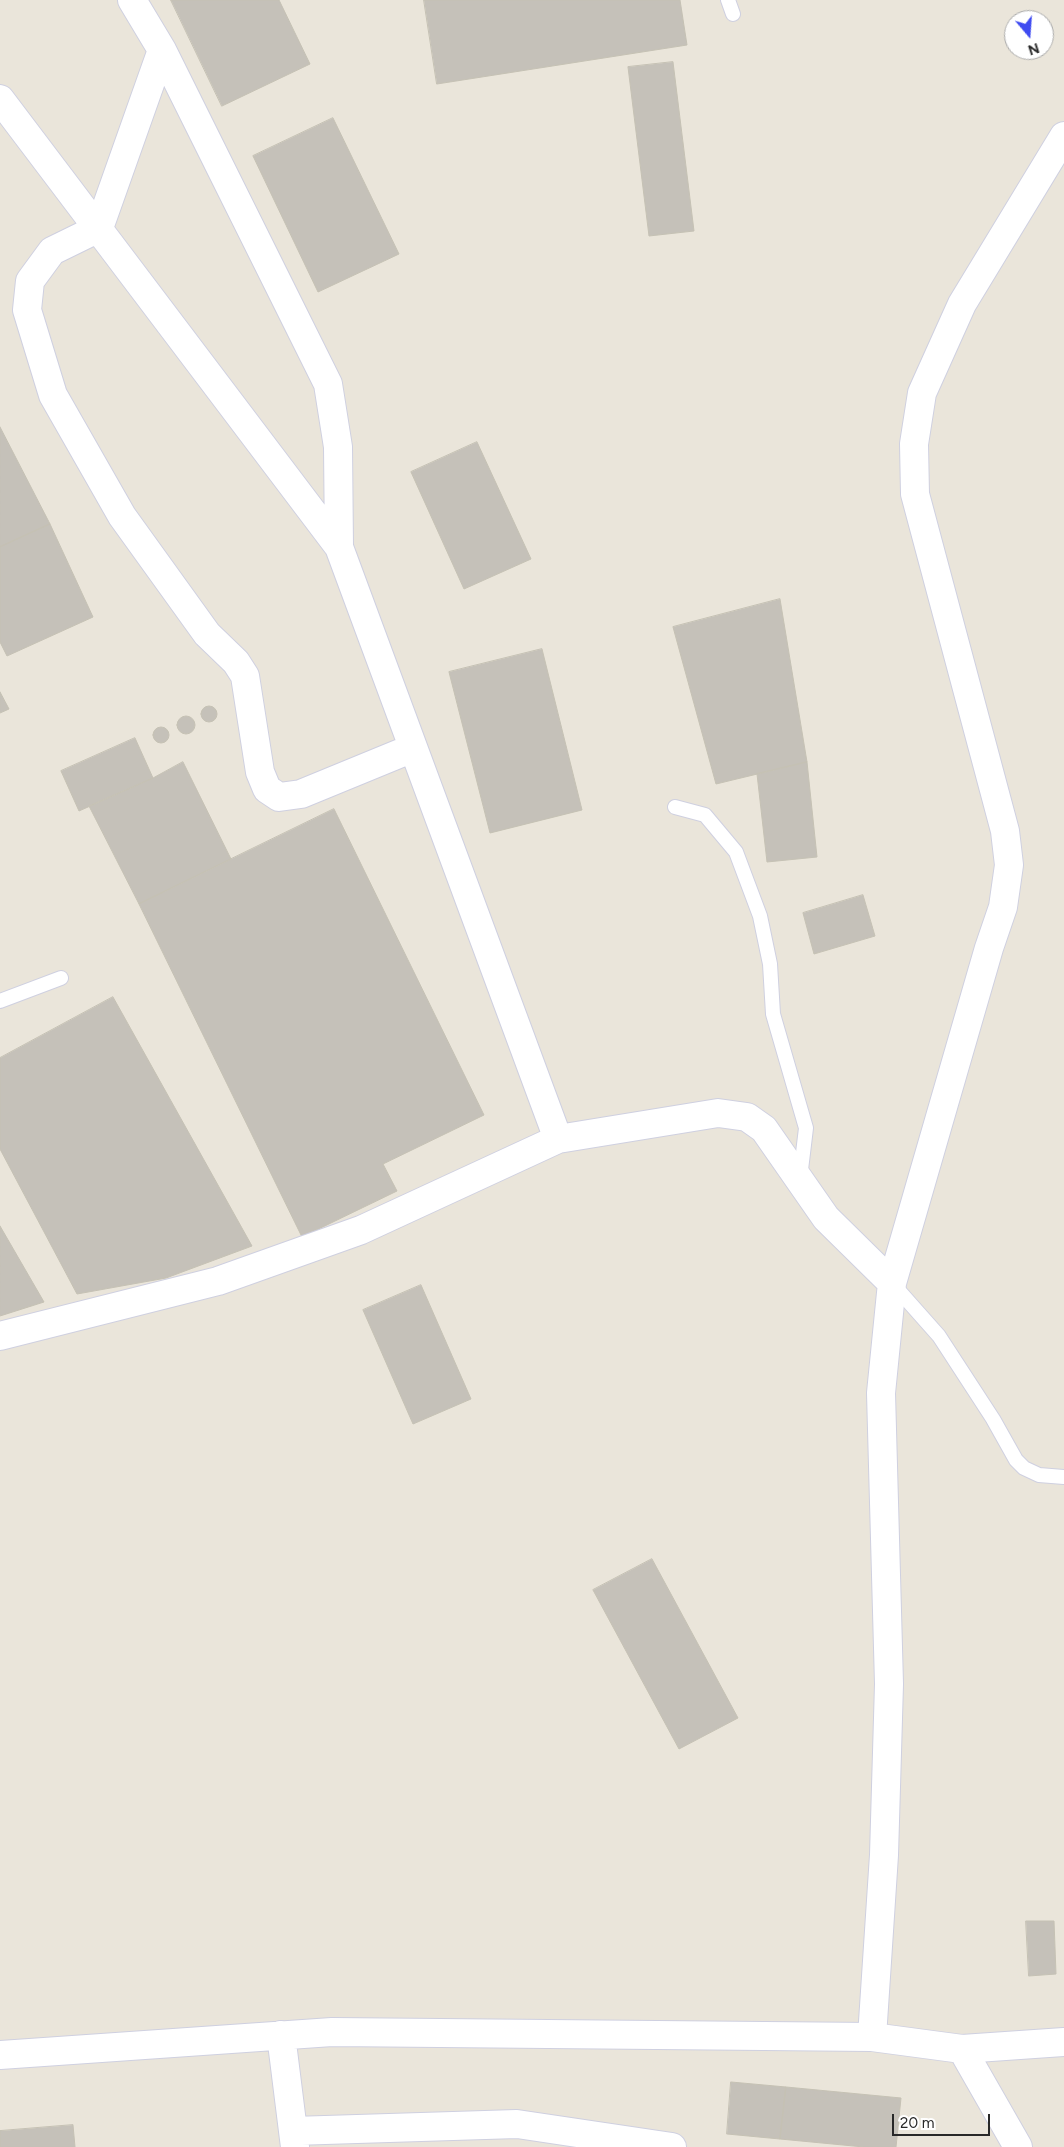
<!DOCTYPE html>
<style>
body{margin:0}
#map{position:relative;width:1064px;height:2147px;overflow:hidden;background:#eae5da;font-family:Figtree,sans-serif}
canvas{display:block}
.north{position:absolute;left:1004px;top:10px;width:50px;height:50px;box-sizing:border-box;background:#fff;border:1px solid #a9a9a9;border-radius:50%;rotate:162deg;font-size:14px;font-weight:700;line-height:20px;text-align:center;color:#282828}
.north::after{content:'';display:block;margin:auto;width:18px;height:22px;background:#3f4bf1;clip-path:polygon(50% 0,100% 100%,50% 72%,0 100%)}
.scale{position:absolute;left:892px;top:2114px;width:98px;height:22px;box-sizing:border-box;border:2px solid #282828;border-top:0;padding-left:6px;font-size:15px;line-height:18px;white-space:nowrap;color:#282828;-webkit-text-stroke:4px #fff;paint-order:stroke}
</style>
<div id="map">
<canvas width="1064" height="2147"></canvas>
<div class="north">N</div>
<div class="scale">20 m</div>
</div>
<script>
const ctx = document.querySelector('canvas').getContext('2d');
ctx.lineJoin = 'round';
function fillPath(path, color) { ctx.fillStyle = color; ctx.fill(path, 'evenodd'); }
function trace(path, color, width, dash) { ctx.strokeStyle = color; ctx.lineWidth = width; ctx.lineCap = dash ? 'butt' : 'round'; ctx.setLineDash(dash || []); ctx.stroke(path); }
const building = new Path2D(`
 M171 0H279L310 64 222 106Z
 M424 0H680L687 45 437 84Z
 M673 62 694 231 649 236 628 67Z
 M333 118 399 254 318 292 253 156Z
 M0 427 50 524 0 547Z
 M477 442 531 559 464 589 411 472Z
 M50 524 93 617 7 656 0 642V547Z
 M780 599 807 762 716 784 673 627Z
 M542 649 582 810 490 833 449 672Z
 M0 692 9 709 0 713Z
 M201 714a8 8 0 1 1 16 0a8 8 0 1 1-16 0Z
 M177 725a9 9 0 1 1 18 0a9 9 0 1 1-18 0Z
 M153 735a8 8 0 1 1 16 0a8 8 0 1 1-16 0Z
 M135 738 153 778 79 811 61 771Z
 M183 762 231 859 139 904 89 806 153 778Z
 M807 762 817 857 767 862 757 774Z
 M334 809 484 1115 383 1164 397 1191 302 1237 139 904Z
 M863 895 875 936 814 954 803 913Z
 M113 997 252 1246 166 1278 77 1294 0 1149V1058Z
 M0 1226 44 1302 0 1316Z
 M421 1285 471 1399 413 1424 363 1310Z
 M652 1559 738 1718 679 1749 593 1590Z
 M1026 1921H1054L1056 1974 1029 1976Z
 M731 2082 786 2087 780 2139 727 2134Z
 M786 2087 901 2098 896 2147H864L780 2139Z
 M73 2125 75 2147H0V2131Z`);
fillPath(building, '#c5c1b9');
trace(building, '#c5c1b4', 1);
const service = new Path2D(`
 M728 0 733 14
 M675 807 705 815 736 852 760 916 770 964 773 1014 806 1128 800 1178
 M0 1001 61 978
 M892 1283 939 1336 993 1419 1016 1460 1024 1468 1039 1475 1064 1477`);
const minor = new Path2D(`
 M132 0 162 50 328 384 338 447 339 547
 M162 50 99 228 52 251 30 281 27 310 53 395 122 516 207 634 236 662 245 676 260 772 267 789 279 797 301 794 413 748
 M0 99 339 547 558 1139
 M0 1336 218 1281 361 1230 558 1139 718 1113 747 1117 764 1129 826 1218 892 1283
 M281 2035 295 2147
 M872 2037 884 1855 889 1684 881 1393 892 1283 989 948 1003 907 1009 865 1005 831 915 494 914 444 922 393 962 304 1064 136
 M962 2049 1018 2147
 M0 2055 332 2032 872 2037 962 2049 1064 2042
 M293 2131 517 2124 672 2147`);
trace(service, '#cfd0e0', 16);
trace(minor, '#cfd0e0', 30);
trace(service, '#fff', 14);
trace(minor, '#fff', 28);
</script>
